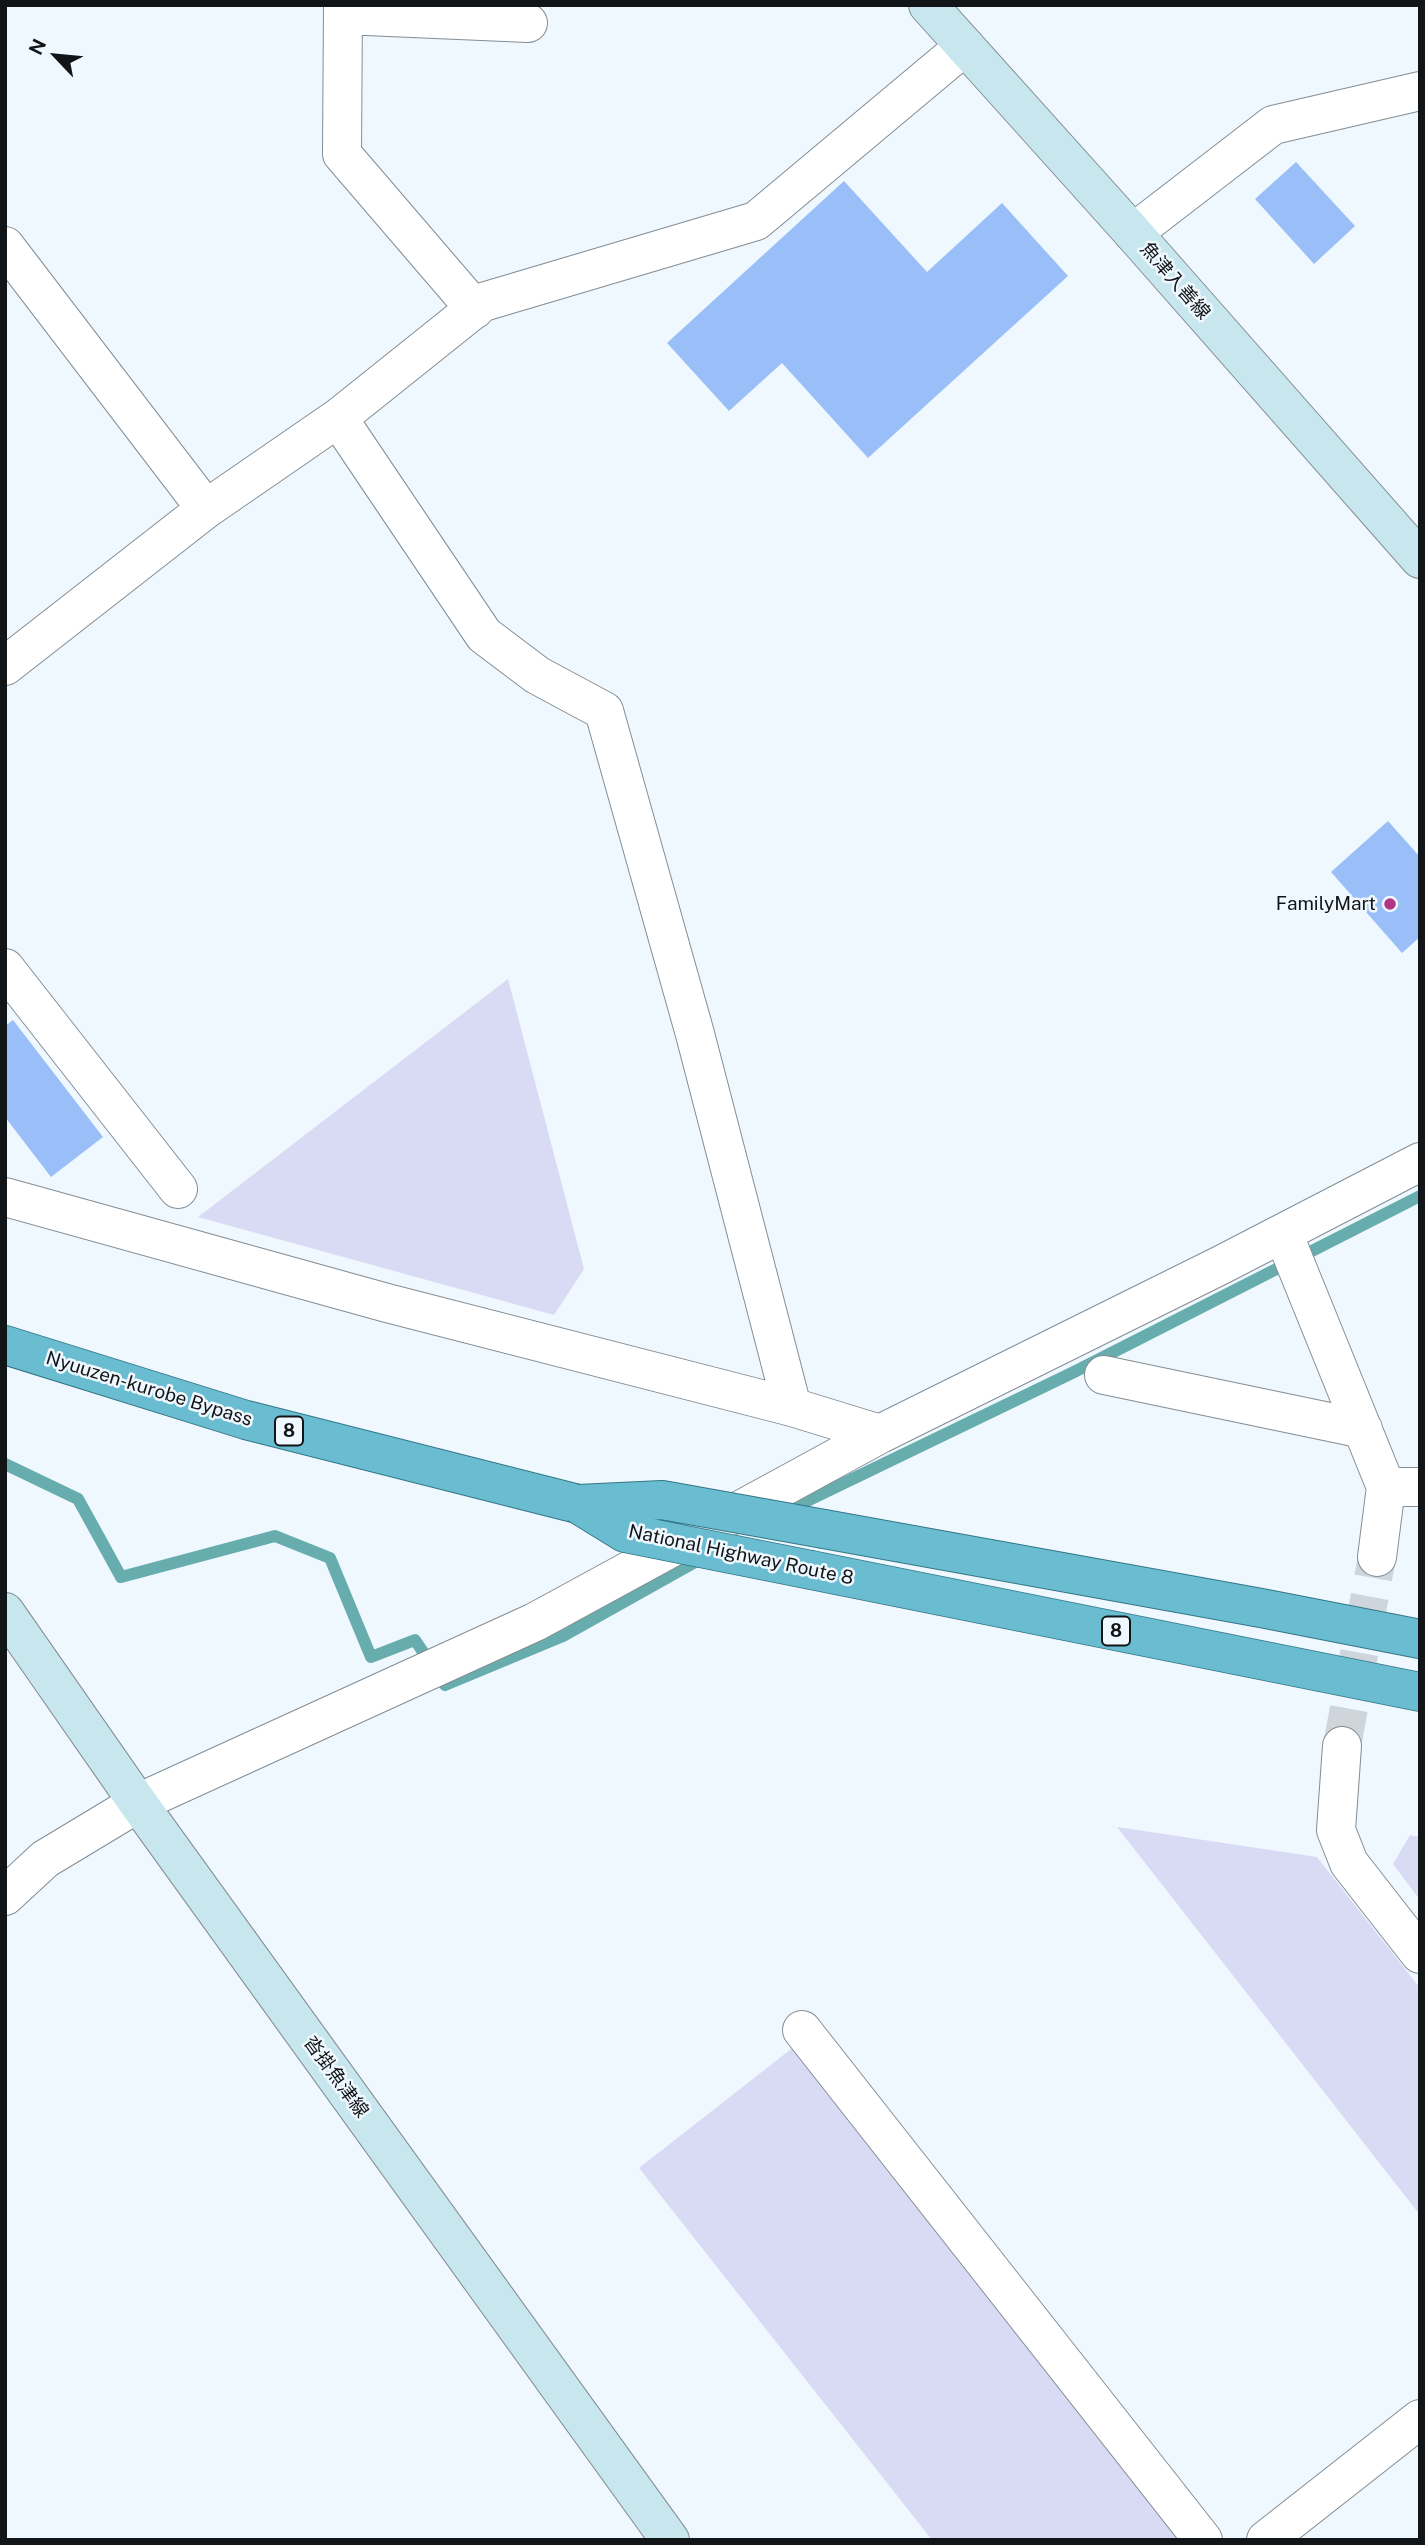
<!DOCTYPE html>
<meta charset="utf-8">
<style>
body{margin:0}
#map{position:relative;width:1425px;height:2545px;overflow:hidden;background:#eff8ff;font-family:"Public Sans",sans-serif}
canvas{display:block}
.frame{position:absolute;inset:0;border:7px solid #121517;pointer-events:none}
.north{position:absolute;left:21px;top:21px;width:70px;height:70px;-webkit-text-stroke:5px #eff8ff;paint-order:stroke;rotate:296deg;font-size:19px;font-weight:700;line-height:28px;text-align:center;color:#121517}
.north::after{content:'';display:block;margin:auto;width:24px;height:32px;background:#121517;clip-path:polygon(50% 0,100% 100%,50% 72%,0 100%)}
</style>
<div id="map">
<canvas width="1425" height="2545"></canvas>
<div class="frame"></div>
<div class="north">N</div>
</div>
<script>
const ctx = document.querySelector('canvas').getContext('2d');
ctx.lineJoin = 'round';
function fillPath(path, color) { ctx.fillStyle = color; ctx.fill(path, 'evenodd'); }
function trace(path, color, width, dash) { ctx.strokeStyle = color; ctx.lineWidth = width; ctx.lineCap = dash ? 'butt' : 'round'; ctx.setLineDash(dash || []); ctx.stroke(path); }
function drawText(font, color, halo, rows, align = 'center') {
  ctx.font = font + ' "Public Sans","Noto Sans JP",sans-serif'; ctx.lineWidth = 5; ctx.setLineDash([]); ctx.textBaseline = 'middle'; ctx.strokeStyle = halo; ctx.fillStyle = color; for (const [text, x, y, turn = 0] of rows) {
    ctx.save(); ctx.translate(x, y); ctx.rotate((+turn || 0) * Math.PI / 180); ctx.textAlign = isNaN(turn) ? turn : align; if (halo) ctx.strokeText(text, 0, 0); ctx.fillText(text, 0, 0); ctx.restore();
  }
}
fillPath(new Path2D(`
 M508 979 584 1269 554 1315 198 1217Z
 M1117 1827 1317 1857 1420 1988V2215Z
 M1410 1835 1420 1837V1900L1393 1864Z
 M795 2046 1185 2540H932L639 2168Z`), '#d9dbf5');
trace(new Path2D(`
 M5 1464 78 1499 121 1577 275 1536 330 1558 371 1657 415 1640 445 1685 563 1636 704 1557
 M784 1512 1074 1372 1420 1196`), '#68adae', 12);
fillPath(new Path2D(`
 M1296 162 1355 226 1314 264 1255 199Z
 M844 181 927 272 1002 203 1068 276 868 458 782 363 729 411 667 343Z
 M1388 821 1420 857V937L1402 953 1331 872Z
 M13 1020 103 1137 51 1177 5 1117V1026Z`), '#9abef8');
trace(new Path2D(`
 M1342 1746 1377 1557`), '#ced6dc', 38, [38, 19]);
const minor = new Path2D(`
 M343 5 342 154 475 309
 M343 15 528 23
 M1133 233 1273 125 1420 91
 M5 246 206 509
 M338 418 484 635 537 675 604 711 695 1034 792 1407
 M5 666 206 509 338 418 483 302 756 221 965 46
 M5 968 178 1189
 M5 1197 387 1303 792 1407 880 1434
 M1283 1233 1386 1487 1377 1557
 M1104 1375 1363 1429
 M1386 1487H1420
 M1342 1746 1336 1830 1349 1863 1420 1954
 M5 1896 45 1859 138 1803 535 1622 880 1434 1221 1265 1420 1162
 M802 2030 1203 2540
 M1266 2540 1420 2419`);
const secondary = new Path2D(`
 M928 5 1133 233 1420 559
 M5 1612 138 1803 670 2540`);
const trunk = new Path2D(`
 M5 1345 246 1420 578 1504
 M824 1529 1261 1608 1420 1639
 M811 1570 1420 1692`);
trace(minor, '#848d93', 40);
trace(secondary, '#848d93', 40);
trace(trunk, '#378', 40);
trace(minor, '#fff', 38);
trace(secondary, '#c7e6ee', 38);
trace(trunk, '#6abcd0', 38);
const trunkBridge = new Path2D(`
 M578 1504 662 1500 824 1529
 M578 1504 625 1533 811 1570`);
trace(trunkBridge, '#378', 40, []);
trace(trunkBridge, '#6abcd0', 38);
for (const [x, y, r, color] of [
 [1390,904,7,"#b03587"]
]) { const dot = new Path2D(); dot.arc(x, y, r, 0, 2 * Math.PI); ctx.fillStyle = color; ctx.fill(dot); trace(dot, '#eff8ff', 2.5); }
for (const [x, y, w] of [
 [289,1431,28],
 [1116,1631,28]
]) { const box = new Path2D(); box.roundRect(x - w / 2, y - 14.5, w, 29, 5); ctx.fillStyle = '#eff8ff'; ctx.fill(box); trace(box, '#121517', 2); }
drawText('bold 18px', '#121517', null, [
 ["8",289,1431],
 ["8",1116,1631]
]);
drawText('19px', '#121517', '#eff8ff', [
 ["魚津入善線",1175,281,49],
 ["Nyuuzen-kurobe Bypass",149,1389,17],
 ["National Highway Route 8",741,1555,12],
 ["沓掛魚津線",336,2077,54]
]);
drawText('19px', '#121517', '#eff8ff', [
 ["FamilyMart",1376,904]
], 'right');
</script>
